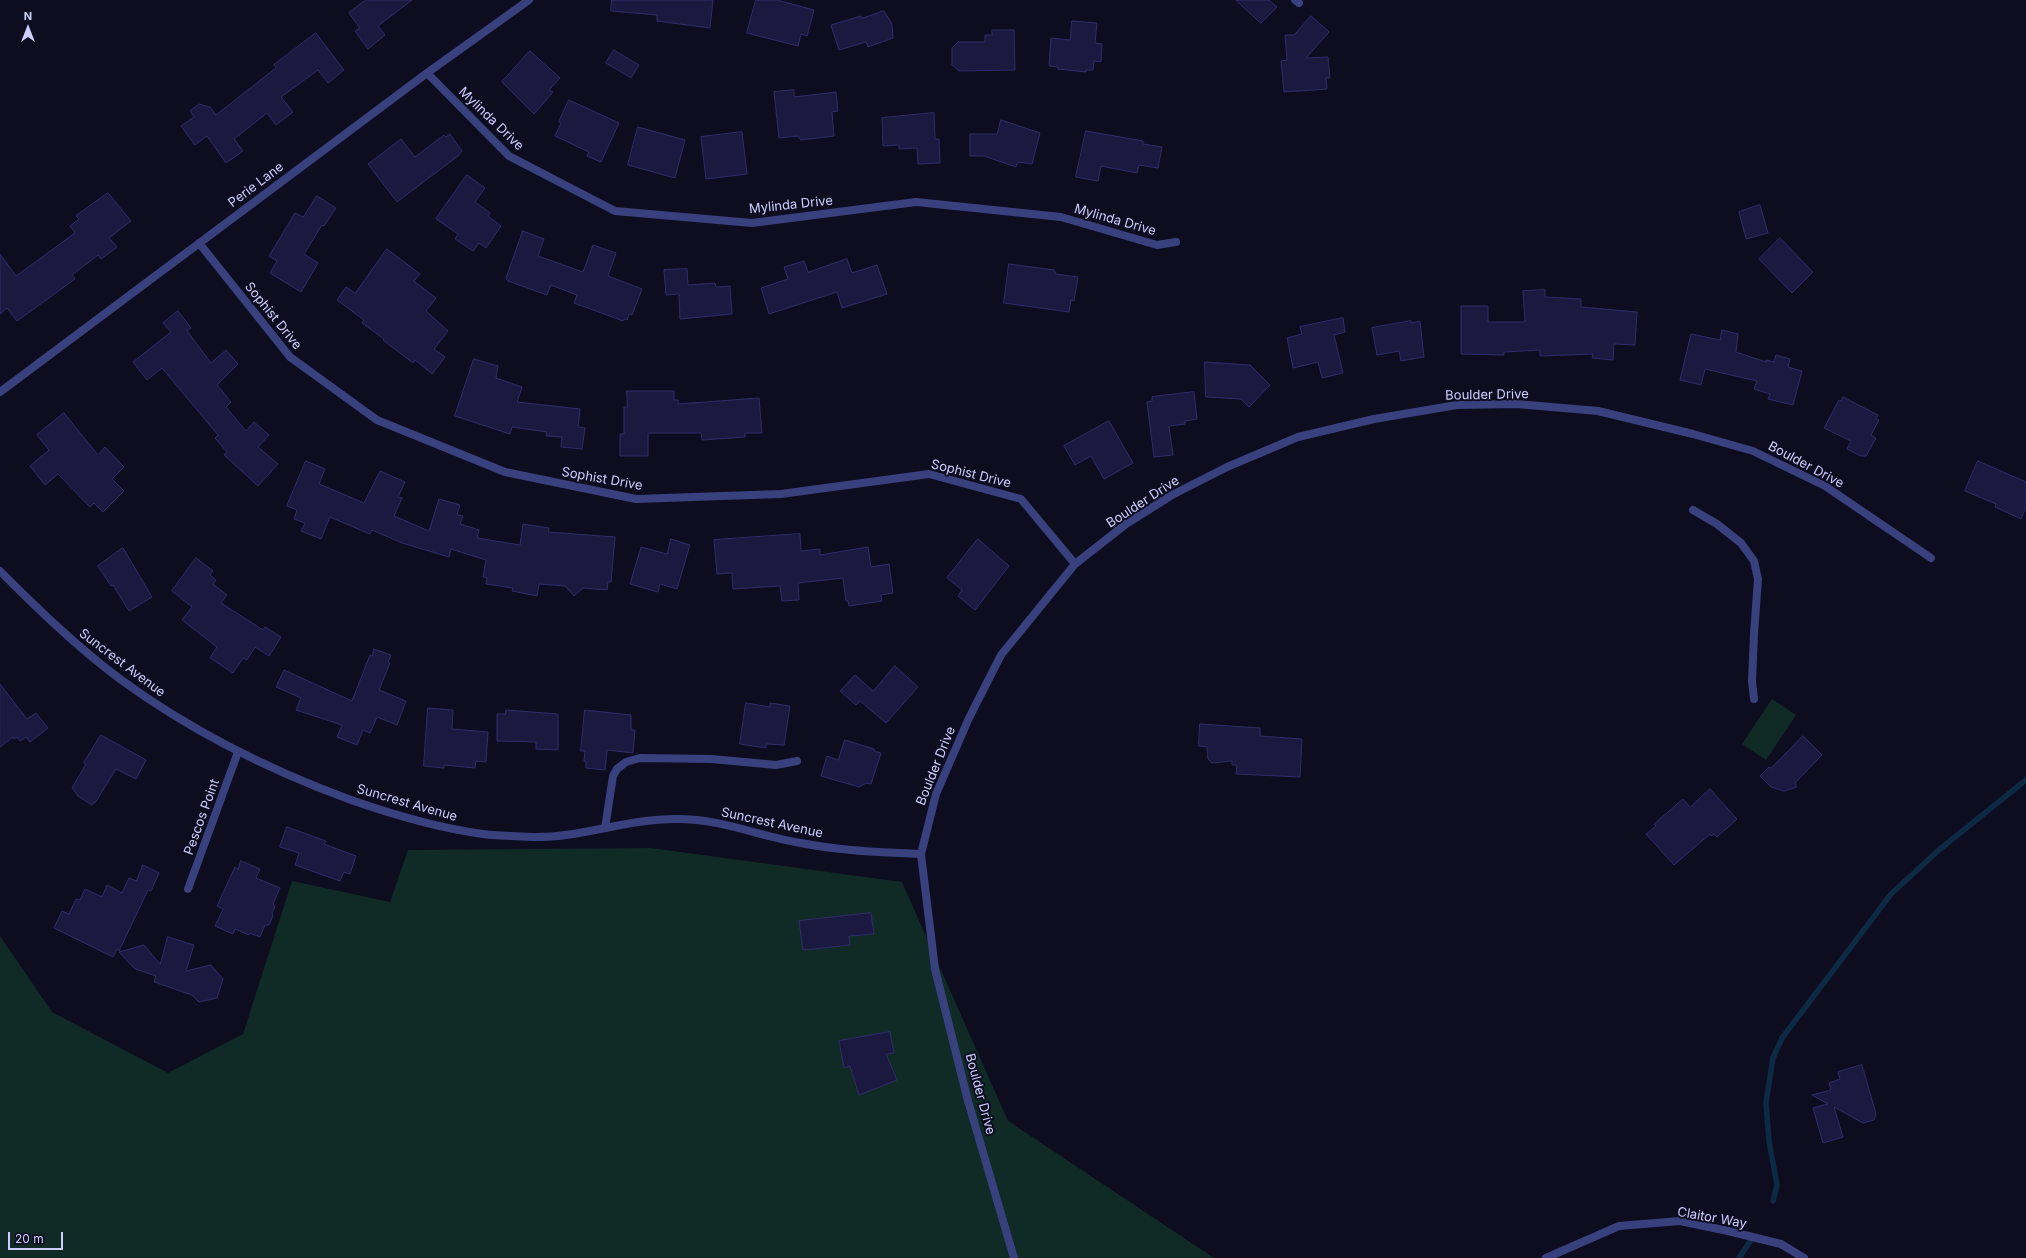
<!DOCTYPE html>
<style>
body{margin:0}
#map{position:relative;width:2026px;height:1258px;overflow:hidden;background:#0e0d20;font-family:Inter,sans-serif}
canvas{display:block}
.north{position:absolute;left:8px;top:8px;width:40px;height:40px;-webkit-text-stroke:3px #0e0d20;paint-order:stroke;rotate:0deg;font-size:11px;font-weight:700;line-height:16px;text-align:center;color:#cdcefe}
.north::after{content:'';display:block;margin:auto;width:14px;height:18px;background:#cdcefe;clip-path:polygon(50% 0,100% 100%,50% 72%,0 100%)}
.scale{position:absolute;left:8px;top:1232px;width:55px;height:18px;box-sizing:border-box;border:2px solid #cdcefe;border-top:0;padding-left:5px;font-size:12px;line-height:14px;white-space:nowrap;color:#cdcefe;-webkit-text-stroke:3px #0e0d20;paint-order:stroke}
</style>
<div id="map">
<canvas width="2026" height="1258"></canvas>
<div class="north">N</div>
<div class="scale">20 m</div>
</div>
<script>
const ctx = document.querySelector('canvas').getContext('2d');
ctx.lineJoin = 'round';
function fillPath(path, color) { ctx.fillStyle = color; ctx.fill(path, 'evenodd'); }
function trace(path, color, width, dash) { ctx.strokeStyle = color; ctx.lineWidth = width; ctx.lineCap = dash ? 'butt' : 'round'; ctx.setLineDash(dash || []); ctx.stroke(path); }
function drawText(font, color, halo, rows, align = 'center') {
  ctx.font = font + ' Inter,sans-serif'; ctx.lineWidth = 4; ctx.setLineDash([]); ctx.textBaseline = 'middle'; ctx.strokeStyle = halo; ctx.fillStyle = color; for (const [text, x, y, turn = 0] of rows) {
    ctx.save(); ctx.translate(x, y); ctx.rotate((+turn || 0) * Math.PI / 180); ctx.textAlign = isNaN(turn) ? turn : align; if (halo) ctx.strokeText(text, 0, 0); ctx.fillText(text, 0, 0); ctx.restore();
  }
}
fillPath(new Path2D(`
 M1772 699 1796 715 1766 760 1742 744Z
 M651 848 902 882 1008 1121 1214 1258H0V936L52 1012 168 1073 243 1034 292 881 390 902 408 850Z`), '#102a25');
trace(new Path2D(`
 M1773 1201 1777 1185 1769 1141 1766 1103 1773 1058 1782 1038 1891 894 1940 849 2026 780
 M1739 1258 1751 1240`), '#0d2a44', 5.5);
const building = new Path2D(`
 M366 0H412L378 26 385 35 368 49 355 31 360 28 349 13Z
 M612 0H713L710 28 657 21V15L611 11Z
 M756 0H777L814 10 807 36 801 34 798 46 747 33Z
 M1236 0H1269L1277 7 1261 23Z
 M884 11 892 24 893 38 868 47 866 42 839 50 831 25 861 16 862 18Z
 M1311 16 1329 32 1306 58 1328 57 1330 78H1326L1327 89 1284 92 1281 61 1287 60 1285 35H1294Z
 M1072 21 1097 23 1095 43 1102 44 1101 62 1094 61 1093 70H1086V72L1058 69V67L1049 66 1051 38 1070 40Z
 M992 30H1014L1015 70 959 71 952 65V48L958 42H985V35H992Z
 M316 33 344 70 328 83 318 70 281 97 293 112 276 125 267 113 234 139 243 151 226 163 207 136 195 145 181 126 194 117 190 111 199 104 210 107 216 115 276 68 274 65Z
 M614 50 639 65 631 78 606 63Z
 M530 51 560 78 549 90 553 92 534 114 502 82Z
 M794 90V97L836 92 838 111 832 112 834 136 801 140 798 136 779 138 774 92Z
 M569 100 619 123 601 162 587 156 589 152 555 136 561 123 559 122Z
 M934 113 935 139H939L940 163 918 164 917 148 899 149V145L883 146 882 118Z
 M1001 120 1040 133 1032 164 1018 162 1016 167 984 156H970V134H997Z
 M638 127 685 140 675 178 628 165Z
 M1086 131 1143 141V144L1162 147 1158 168 1139 165 1137 173 1101 166 1098 181 1076 177Z
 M742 132 747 174 706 179 701 137Z
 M450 134 462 151 458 156 397 202 368 164 401 139 415 157 444 135 446 137Z
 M467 175 485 188 475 202 490 213 488 216 501 226 486 248 479 243 473 251 455 239 458 234 436 219Z
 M108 193 131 221 109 238 117 247 101 259 98 255 72 275 75 279 17 321 7 308 0 314V254L16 276 75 233 70 226 79 219 76 216Z
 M317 196 336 208 324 226 322 225 304 254 318 263 301 292 270 273 277 261 269 256 295 213 303 217Z
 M1760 205 1768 233 1746 239 1739 212Z
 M523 231 544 239 538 256 583 272 593 245 616 253 608 276 642 289 632 315 629 314 627 320 624 319 623 321 574 303 577 295 551 285 547 295 508 281 506 279Z
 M1780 238 1813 272 1792 293 1759 259Z
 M387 249 420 274 414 281 436 298 426 311 448 331 434 349 445 357 432 374 415 360 413 363 383 340 384 339 362 323 364 320 337 300 346 287 355 293Z
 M847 259 852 273 877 265 887 294 842 308 837 292 769 314 761 288 788 279 784 267 804 261 808 272Z
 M1009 264 1054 270 1056 274 1078 277 1074 301 1071 300 1069 312 1004 303Z
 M687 269 688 285 715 283 716 287 730 286 732 314 680 319 679 294 666 295 664 270Z
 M1545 290V297L1581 299V307L1637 312 1635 345 1614 344 1613 360 1592 358 1593 354 1540 356V350L1504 352V355L1461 354V306H1488V322H1525L1523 291Z
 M178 311 191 328 187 331 211 363 226 350 238 364 217 385 231 402 226 407 246 431 254 422 269 435 258 447 278 464 258 486 224 455 227 452 215 438 218 435 162 368 147 380 133 362 171 332 163 323Z
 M1343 318 1345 332 1334 335 1343 373 1322 378 1318 362 1293 368 1287 338 1302 334 1300 327Z
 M1411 321V323L1420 321 1424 357 1401 361 1399 351 1377 355 1372 328Z
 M1722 330 1738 334 1736 352 1766 362V360L1774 362 1776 355 1790 359 1788 367 1802 371 1793 405 1768 399 1770 394 1754 389 1757 381 1705 369 1701 385 1680 380 1691 334 1720 340Z
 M474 359 498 366 496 378 522 387 517 402 580 409 578 427 585 428 582 449 561 447 562 437 546 436 547 432 512 427 510 434 455 416Z
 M1205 362 1250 365 1270 385 1249 407 1241 399 1206 397Z
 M627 391H674V400H678V404L759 398 762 433H745V437L702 440 701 433H648V456H620V434H624V407H627Z
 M1194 392 1197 419 1185 421V424L1169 426 1173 455 1154 457 1147 402 1152 401V397Z
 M1843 397 1878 415 1876 419 1879 420 1871 435 1876 438 1866 456H1861L1847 449 1851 441 1824 428 1839 400 1841 401Z
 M64 413 98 455 105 447 124 467 112 479 124 491 103 512 94 503 90 507 58 474 45 485 30 466 49 450 37 435Z
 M1109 421 1133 463 1104 479 1091 456 1075 465 1064 446Z
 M306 461 325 469 319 484 364 503 380 471 405 482 398 497 402 498 394 516 429 531 439 499 460 505 457 515 463 516 460 524 479 530 477 538 520 545 523 524 549 528 548 532 615 537 611 582H608L607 590 583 588 574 596 565 586 539 584 537 596 512 591 513 588 486 584 487 578 483 577 486 560 451 549 449 557 402 543 372 530 370 534 330 517 321 539 301 531 305 523 294 519 297 510 287 506Z
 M1978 461 2026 482V507L2021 519 1995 507 1996 504 1965 491Z
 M800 534 801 551 820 549V555L868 547 871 567 889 564 893 593 881 595 882 601 849 606 848 601H846L843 578 798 583 799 600 782 601 780 586 733 589 732 573 717 574 714 540Z
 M671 539 690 545 677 589 660 584 658 592 630 584 641 547 667 554Z
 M978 539 1009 566 975 610 958 596 962 590 947 578Z
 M123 548 152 597 129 611 113 585 111 586 98 566Z
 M196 558 213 571 210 575 216 580 213 584 227 595 221 603 263 630 265 627 281 637 269 656 255 647 247 660 243 658 233 673 210 658 217 647 182 620 192 607 172 591Z
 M374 649 391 655 388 662 390 663 379 690 406 701 397 725 377 717 370 733 363 730 357 745 337 737 342 725 296 710 301 698 276 687 284 670 352 701 370 655 372 656Z
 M895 666 918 687 886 723 860 701 856 705 840 691 855 675 873 691Z
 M0 684 27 719 36 713 48 728 30 742 26 737 20 741 17 737 14 739 13 737 0 747Z
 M746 703 770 707V703L790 706 784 745 766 744V748L740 744Z
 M428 708 453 710 452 729 488 732 486 762 476 761 475 768 444 765V768L424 766Z
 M506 710 558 714V750L536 749V742L497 741V714H505Z
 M585 710 631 715V730H635L633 753 607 750 605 770 586 768V761H584L585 751H581Z
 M1200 724 1260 728V736L1302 739 1300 777 1236 774 1237 765H1232V761L1212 763 1208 759 1207 747 1199 746Z
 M101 735 146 760 136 779 116 769 95 803 94 802 92 805 78 796 72 788 86 764 84 763Z
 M1803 736 1822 755 1795 783 1797 787 1784 791 1771 787 1760 776 1769 767 1771 768Z
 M845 740 874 749V751L881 753 871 784 866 783 859 787 821 776 827 756 838 760Z
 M1710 789 1737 819 1717 837 1714 834 1711 836 1710 834 1674 865 1646 834 1656 826 1654 824 1683 799 1690 807Z
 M287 827 326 841 324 844 356 856 350 874 344 872 340 881 295 865 299 853 280 847Z
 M241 861 260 869 256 878 280 888 273 904 275 907 272 913 273 916 269 925H265L260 937 250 933 249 935 235 929 233 934 215 926 223 909 217 906 235 867 238 869Z
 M143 865 159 873 151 891 148 890 119 951 117 949 113 957 54 928 62 911 69 914 76 899 80 900 85 889 102 897 107 885 122 893 129 878 136 881Z
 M871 913 874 934 849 936 850 945 803 950 799 921Z
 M168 937 194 945 186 971 211 965 223 979 217 998 199 1002 192 995 154 982 156 976 135 969 119 952 144 945 160 964Z
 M890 1032 894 1053 886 1054 897 1080 859 1095 850 1066 844 1068 839 1041Z
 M1862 1065 1876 1114 1874 1120 1863 1123 1834 1107 1843 1137 1823 1143 1813 1108 1828 1104 1812 1095 1831 1090 1829 1083 1840 1079 1838 1072Z`);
fillPath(building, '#1c1941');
trace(building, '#302c6c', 1);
trace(new Path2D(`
 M1295 0 1299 3
 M1693 510 1717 524 1741 543 1754 561 1758 579 1754 634 1752 681 1754 699
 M605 828 613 776 617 769 626 762 640 758 712 759 776 765 797 761`), '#39407e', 8);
trace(new Path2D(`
 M427 73 509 156 615 211 752 223 916 202 1061 217 1157 245 1176 242
 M199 243 290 357 377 420 505 472 636 499 781 494 929 474 1021 499 1075 564
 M0 392 427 73 529 0
 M188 889 238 752
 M1014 1258 968 1101 935 969 921 854 936 794 969 718 1001 655 1075 564 1126 524 1172 495 1227 467 1298 437 1374 419 1457 405 1517 404 1598 411 1693 434 1753 451 1825 486 1931 558
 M1546 1258 1619 1226 1680 1221 1728 1231 1781 1244 1804 1258`), '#39407e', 8);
trace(new Path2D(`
 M0 571C38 609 77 647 120 679 191 731 269 770 351 800 394 815 438 828 483 834 499 836 516 836 533 837 582 838 629 818 678 819 721 819 759 836 801 843 841 851 881 852 921 854`), '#39407e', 8);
drawText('13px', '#cdcefe', '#0e0d20', [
 ["Mylinda Drive",491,119,44],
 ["Perie Lane",256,185,-37],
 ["Mylinda Drive",791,205,-6],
 ["Mylinda Drive",1115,220,16],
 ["Sophist Drive",273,316,51],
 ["Boulder Drive",1487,395,-1],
 ["Boulder Drive",1806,465,28],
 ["Sophist Drive",971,474,14],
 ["Sophist Drive",602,479,10],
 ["Boulder Drive",1143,502,-33],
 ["Suncrest Avenue",122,663,37],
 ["Boulder Drive",936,766,-68],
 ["Suncrest Avenue",407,803,16],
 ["Pescos Point",202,817,-70],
 ["Suncrest Avenue",772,823,12],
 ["Boulder Drive",980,1094,75],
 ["Claitor Way",1712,1218,10]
]);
</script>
